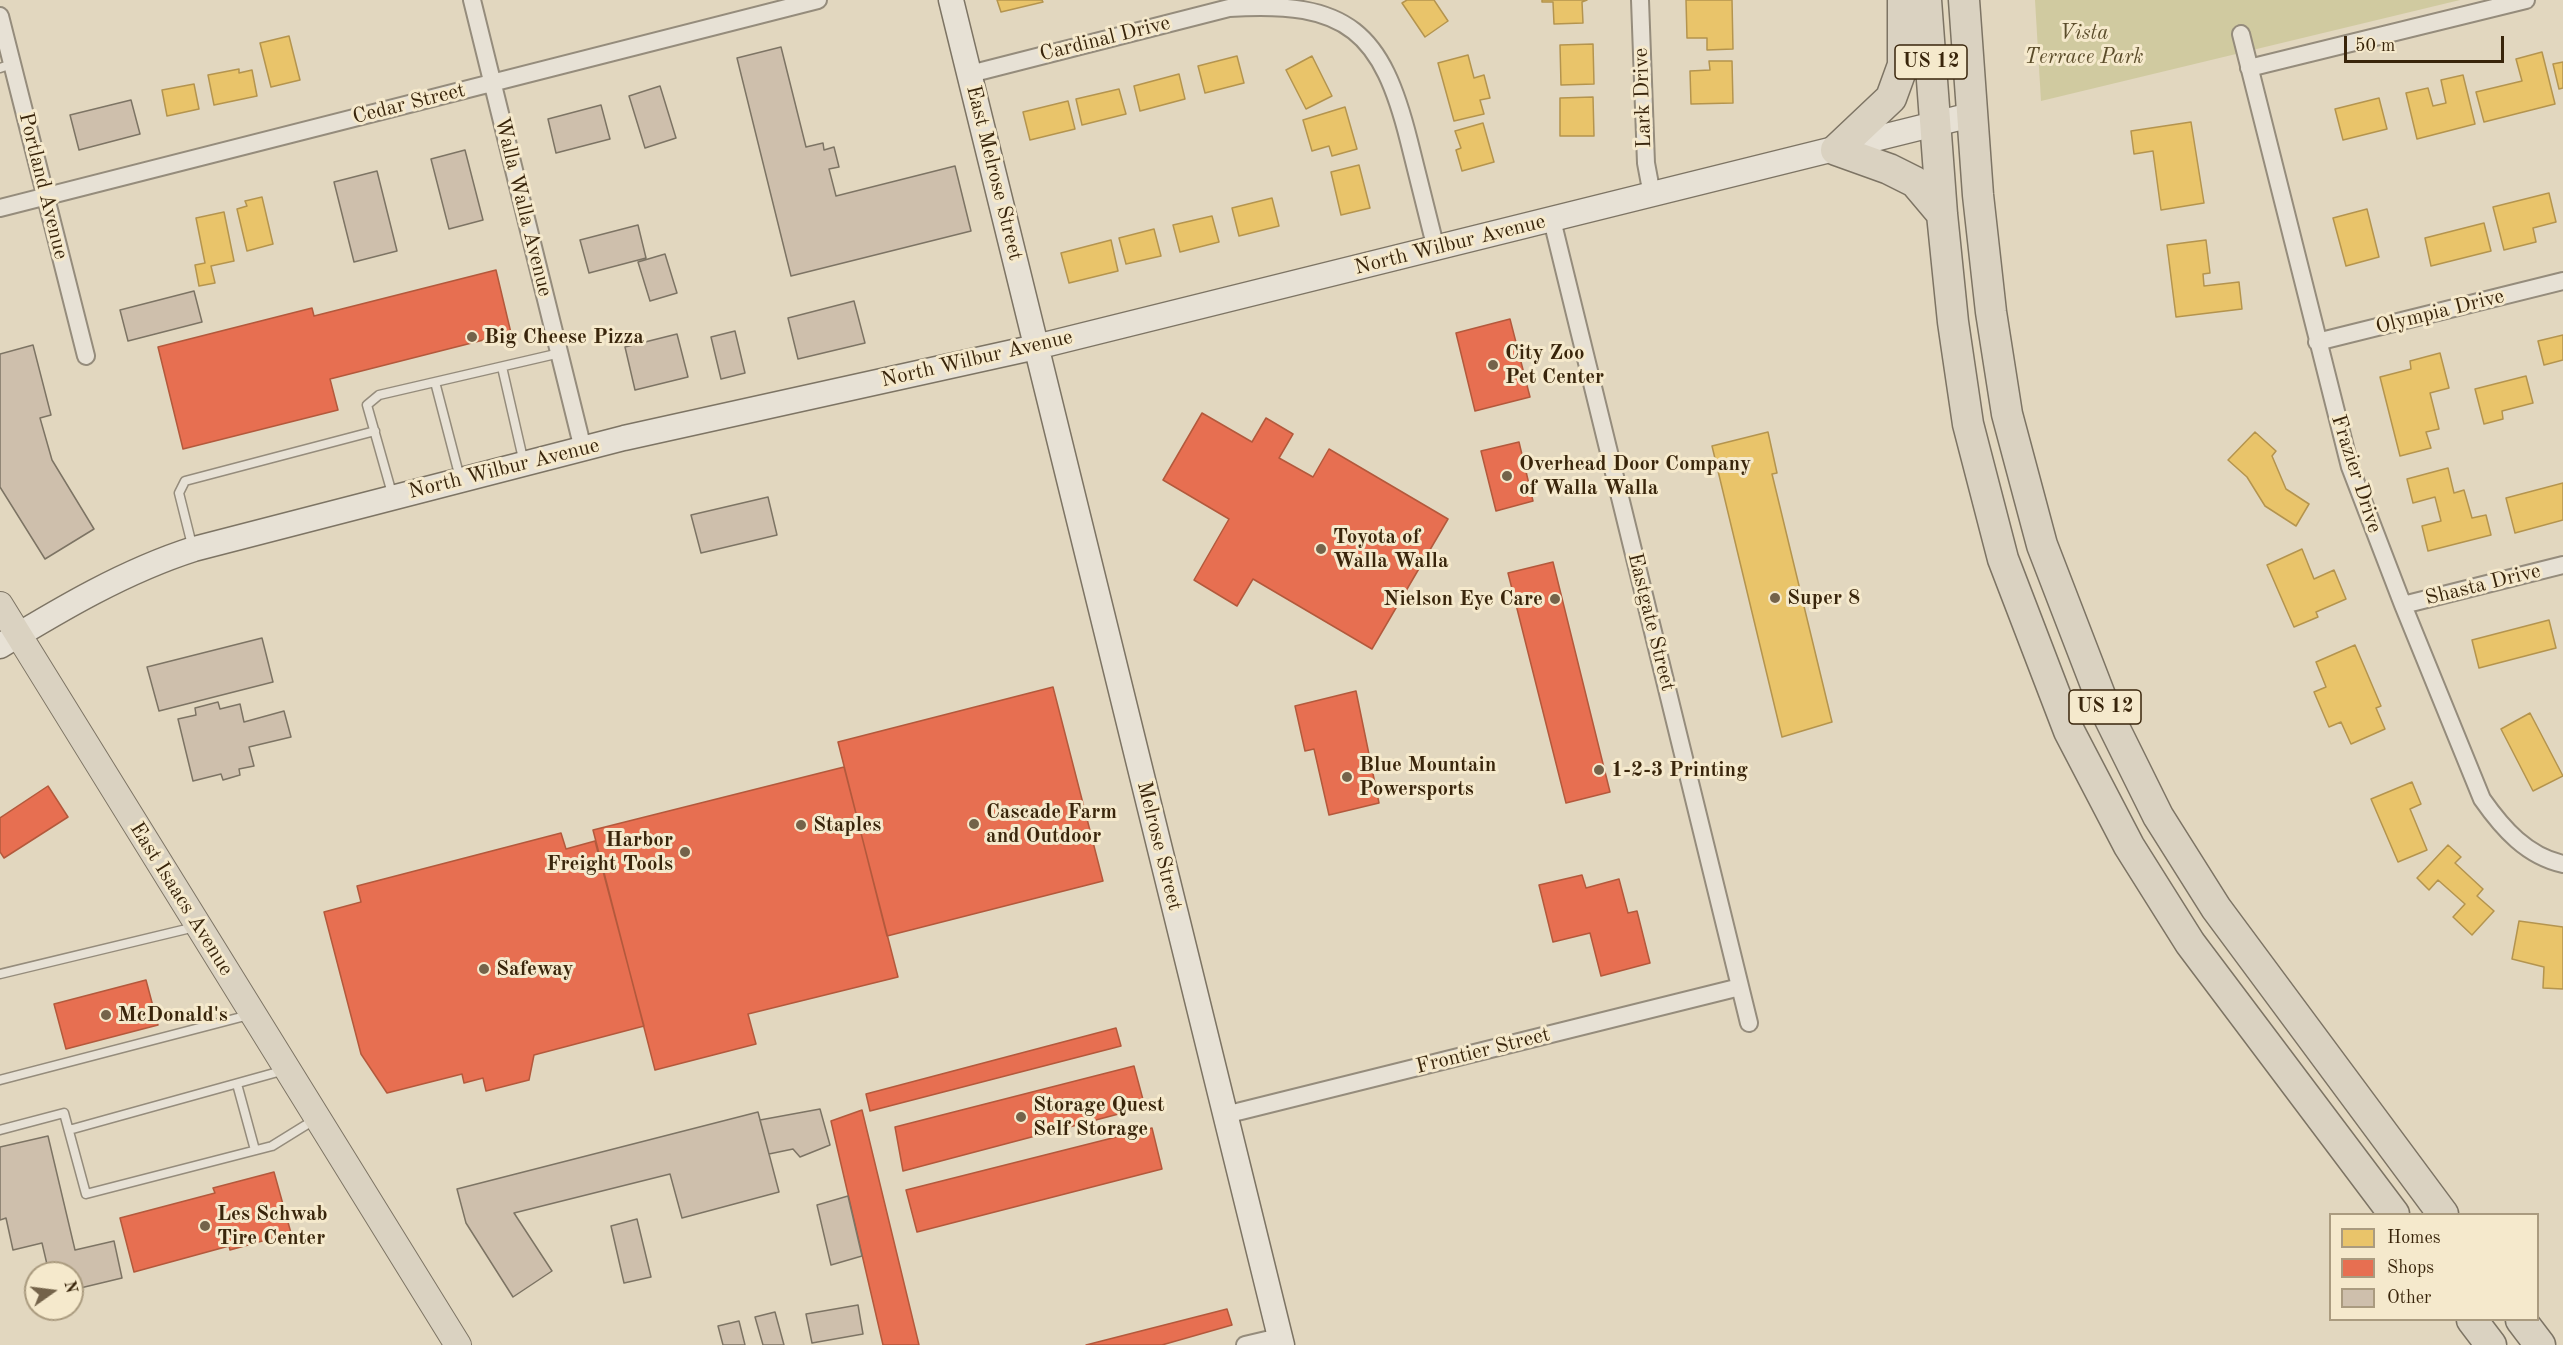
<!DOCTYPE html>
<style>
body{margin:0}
#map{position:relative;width:2563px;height:1345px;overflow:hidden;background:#e2d7bf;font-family:"Old Standard TT",serif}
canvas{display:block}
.legend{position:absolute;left:2329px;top:1213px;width:210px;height:108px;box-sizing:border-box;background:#f5e9cc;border:2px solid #aa9b7f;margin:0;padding:8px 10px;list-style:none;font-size:18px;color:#39250b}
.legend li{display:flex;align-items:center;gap:12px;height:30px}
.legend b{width:30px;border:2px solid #aa9b7f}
.north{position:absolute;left:24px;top:1261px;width:60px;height:60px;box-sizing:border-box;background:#f5e9cc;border:2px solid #aa9b7f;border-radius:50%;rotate:76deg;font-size:16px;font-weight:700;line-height:24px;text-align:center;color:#39250b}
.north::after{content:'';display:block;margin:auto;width:21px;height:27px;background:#74634a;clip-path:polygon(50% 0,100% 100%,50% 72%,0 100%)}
.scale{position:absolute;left:2344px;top:36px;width:160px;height:27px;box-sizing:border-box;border:3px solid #39250b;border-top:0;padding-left:8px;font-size:18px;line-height:21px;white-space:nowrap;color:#39250b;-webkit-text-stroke:4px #f5e9cc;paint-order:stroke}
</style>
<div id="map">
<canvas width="2563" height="1345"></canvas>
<ul class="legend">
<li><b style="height:16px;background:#e9c46a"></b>Homes</li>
<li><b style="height:16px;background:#e76f51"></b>Shops</li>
<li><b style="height:16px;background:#cebfac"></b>Other</li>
</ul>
<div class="north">N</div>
<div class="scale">50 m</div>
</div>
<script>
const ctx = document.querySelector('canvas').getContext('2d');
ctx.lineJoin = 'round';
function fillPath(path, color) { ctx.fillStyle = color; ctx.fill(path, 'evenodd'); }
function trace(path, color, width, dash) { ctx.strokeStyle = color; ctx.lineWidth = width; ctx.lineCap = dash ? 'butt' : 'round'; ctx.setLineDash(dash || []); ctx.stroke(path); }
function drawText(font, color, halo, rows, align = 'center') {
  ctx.font = font + ' "Old Standard TT",serif'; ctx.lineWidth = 6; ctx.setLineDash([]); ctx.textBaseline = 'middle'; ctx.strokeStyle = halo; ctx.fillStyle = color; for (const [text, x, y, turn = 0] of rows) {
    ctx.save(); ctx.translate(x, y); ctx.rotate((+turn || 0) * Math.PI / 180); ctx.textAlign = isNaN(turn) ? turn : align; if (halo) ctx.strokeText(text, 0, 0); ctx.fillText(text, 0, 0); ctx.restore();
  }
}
fillPath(new Path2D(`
 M2035 0H2460L2041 101Z`), '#d0caa0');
const homes = new Path2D(`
 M997 0H1042L1043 2 1001 12Z
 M1407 0H1434L1448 21 1425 37 1402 3Z
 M1542 0H1587L1582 2 1583 23 1554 24 1553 2H1542Z
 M1686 0H1732L1733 49 1707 50V38H1687Z
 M289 36 300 80 271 87 260 43Z
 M1593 44 1594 84 1561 85 1560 45Z
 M2542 52 2555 104 2484 122 2476 92 2522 81 2516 59Z
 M1468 55 1474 78 1484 75 1490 98 1480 100 1484 114 1454 121 1438 63Z
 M1237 56 1244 83 1205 93 1198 66Z
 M1312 56 1332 96 1306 109 1286 70Z
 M1709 61H1732L1733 103 1691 104 1690 71 1710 70Z
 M2563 62V88L2559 89 2553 64Z
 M239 69V73L252 70 257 96 214 105 208 75Z
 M1179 74 1185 99 1140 111 1134 86Z
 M2463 75 2475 124 2417 139 2406 93 2428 88 2433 106 2446 103 2441 80Z
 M194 84 199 109 167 116 162 90Z
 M1119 89 1126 114 1082 125 1076 99Z
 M1593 97 1594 136H1560V98Z
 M2379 98 2387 129 2343 140 2335 109Z
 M1068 101 1075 129 1030 140 1023 112Z
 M1345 107 1357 149 1332 156 1329 146 1312 151 1303 120Z
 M2191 122 2204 203 2161 210 2153 151 2134 154 2131 131Z
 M1483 123 1494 162 1462 171 1456 150 1461 148 1455 131Z
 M1359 165 1370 208 1341 215 1331 172Z
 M2549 193 2556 222 2533 228 2536 242 2504 250 2493 207Z
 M262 197 273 244 247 251 237 209 247 206 245 201Z
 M1272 198 1279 226 1239 236 1232 208Z
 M2367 209 2379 257 2346 266 2333 218Z
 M224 212 234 261 211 266 215 283 199 286 195 265 205 263 196 218Z
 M1212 216 1219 242 1180 252 1173 225Z
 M2484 223 2491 251 2431 266 2425 238Z
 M1154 229 1161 256 1126 264 1119 238Z
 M1111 240 1118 271 1069 283 1061 253Z
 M2206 240 2210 273 2203 274 2204 286 2239 282 2242 309 2176 317 2167 245Z
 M2563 335V360L2544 365 2538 341Z
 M2440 353 2449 388 2430 393 2439 429 2426 432 2431 448 2400 456 2380 377 2411 369 2410 361Z
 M2526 376 2533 403 2502 411 2503 419 2484 424 2475 389Z
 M1768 432 1777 473 1772 474 1832 722 1782 737 1712 446Z
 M2255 432 2276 451 2272 456 2286 489 2309 504 2296 526 2265 506 2247 477 2228 460Z
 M2448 468 2454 493 2464 490 2472 518 2486 515 2491 535 2428 551 2422 526 2441 521 2435 497 2413 503 2407 479Z
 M2563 483V520L2515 533 2506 498Z
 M2302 549 2314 579 2334 570 2346 599 2316 612 2318 617 2294 627 2267 565Z
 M2549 620 2556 648 2479 668 2472 640Z
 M2355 645 2381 706 2376 708 2385 729 2351 744 2341 722 2329 727 2314 692 2326 687 2316 662Z
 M2530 713 2563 776 2533 791 2501 729Z
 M2412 782 2421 804 2410 809 2427 850 2398 862 2371 799Z
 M2448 845 2461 857 2455 863 2483 889 2477 896 2494 911 2472 935 2453 917 2465 904 2438 880 2429 890 2417 878Z
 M2519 921 2563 927V989L2543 988 2544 967 2512 959Z`);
fillPath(homes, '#e9c46a');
trace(homes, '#b4944e', 1.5);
const shops = new Path2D(`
 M496 270 511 333 330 379 338 410 183 449 158 347 312 308 314 316Z
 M1510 319 1530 397 1475 411 1456 333Z
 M1202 413 1252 442 1266 418 1293 434 1279 458 1313 477 1329 449 1448 519 1372 649 1253 579 1237 606 1194 580 1229 519 1163 480Z
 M1519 442 1533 501 1496 511 1481 451Z
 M1553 562 1610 792 1566 803 1508 573Z
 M1053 687 1103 881 887 936 838 742Z
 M1356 691 1379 803 1329 815 1314 749 1305 751 1295 706Z
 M844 767 898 977 748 1014 756 1044 655 1070 593 830Z
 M48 786 68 817 4 858 0 852V818Z
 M561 833 566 849 595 841 644 1026 534 1055 529 1080 486 1091 483 1078 464 1083 462 1074 387 1093 361 1054 324 912 361 902 357 886Z
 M1582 875 1586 888 1619 879 1628 913 1637 911 1650 963 1601 976 1590 933 1553 942 1539 885Z
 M146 980 158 1025 66 1049 54 1004Z
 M1116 1028 1121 1046 870 1111 866 1094Z
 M1134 1066 1145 1107 903 1171 895 1127Z
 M862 1110 919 1345H883L831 1121Z
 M1152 1128 1162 1169 917 1232 906 1190Z
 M274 1172 291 1233 230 1250 229 1246 134 1272 120 1218 215 1193 213 1188Z
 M1227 1309 1232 1325 1162 1345H1086Z`);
fillPath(shops, '#e76f51');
trace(shops, '#b3593c', 1.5);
const building = new Path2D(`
 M781 47 806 147 823 143 824 150 834 147 839 167 829 169 836 196 955 166 971 231 791 276 737 58Z
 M660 86 676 138 645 148 629 96Z
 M131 100 140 134 79 150 70 115Z
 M601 105 610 139 556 153 548 119Z
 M465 150 483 220 449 229 431 159Z
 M377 171 397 251 354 262 334 182Z
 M638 225 646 258 589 273 580 240Z
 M665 254 677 293 650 301 638 262Z
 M194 291 202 322 128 341 120 310Z
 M854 301 865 343 798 359 788 318Z
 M735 331 745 373 721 379 711 337Z
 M677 334 688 377 635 390 625 347Z
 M33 345 51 415 40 418 52 460 94 529 45 559 0 487V354Z
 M768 497 777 535 701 553 691 515Z
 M262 638 273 682 159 711 147 667Z
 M218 702 220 709 240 704 244 722 284 711 291 737 249 747 254 766 239 769 240 775 223 780 221 774 193 781 178 719 196 715 195 708Z
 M820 1109 830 1145 800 1157 793 1149 769 1154 760 1120Z
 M758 1112 779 1192 682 1218 670 1174 514 1213 552 1271 513 1297 466 1223 457 1189Z
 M48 1136 75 1250 114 1241 122 1278 72 1290V1273H49L42 1243 13 1250 6 1218 0 1220V1147Z
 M848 1196 862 1256 831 1265 817 1205Z
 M637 1219 651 1277 624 1283 611 1226Z
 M858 1305 863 1334 812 1343 806 1314Z
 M775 1312 784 1345H763L755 1317Z
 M739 1321 745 1345H723L718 1326Z`);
fillPath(building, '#cebfac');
trace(building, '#7d7464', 1.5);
const lane = new Path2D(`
 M0 68 12 64
 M502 367 524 463
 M435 382 460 478
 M393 497 367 405 379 395 560 353
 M193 549 179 493 185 481 375 431
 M0 974 195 927
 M0 1080 249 1015
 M237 1084 255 1150
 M0 1130 64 1113 86 1194 272 1146 314 1120
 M69 1130 285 1070`);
const street = new Path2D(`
 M472 0 583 449
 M1640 0 1646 163 1652 195
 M0 16 86 356
 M2241 34 2350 467 2403 605 2482 799C2503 829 2527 856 2563 864
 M2249 68 2526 0
 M970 74 1229 8C1349 0 1382 33 1409 141 1418 177 1427 213 1436 249
 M0 208 818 0
 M1552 220 1749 1023
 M2317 342 2563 281
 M2403 605 2563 565
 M1225 1115 1740 987
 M1245 1345 1279 1337`);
const secondary = new Path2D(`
 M951 0 1282 1345
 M0 646C61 609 125 571 194 549L624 438 1036 347 1971 115`);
const primary = new Path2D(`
 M0 605 458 1345`);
const highway = new Path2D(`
 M1903 0V65L1891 98 1836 150 1889 169 1915 182 1942 214
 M1926 0 1942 214 1953 322 1968 424 2003 559 2069 731 2129 846 2190 943 2394 1214
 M1964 0 1978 195 1991 312 2007 414 2042 545 2106 711 2158 816 2216 908 2443 1214
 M2472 1320 2491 1345
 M2521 1320 2540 1345`);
trace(lane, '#958c7c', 11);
trace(street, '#958c7c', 20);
trace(secondary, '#7d7464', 27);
trace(primary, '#7d7464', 28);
trace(highway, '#7d7464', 33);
trace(lane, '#e7e1d5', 8);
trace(street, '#e7e1d5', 16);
trace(secondary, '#e7e1d5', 24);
trace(primary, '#dad2c1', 26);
trace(highway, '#dad2c1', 30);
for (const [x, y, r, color] of [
 [472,337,6,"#74634a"],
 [1493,365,6,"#74634a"],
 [1507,476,6,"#74634a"],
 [1321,549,6,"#74634a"],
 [1775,598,6,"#74634a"],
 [1555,599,6,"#74634a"],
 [1599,770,6,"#74634a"],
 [1347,777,6,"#74634a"],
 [974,824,6,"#74634a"],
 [801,825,6,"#74634a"],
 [685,852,6,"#74634a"],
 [484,969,6,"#74634a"],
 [106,1015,6,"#74634a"],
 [1021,1117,6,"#74634a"],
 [205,1226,6,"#74634a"]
]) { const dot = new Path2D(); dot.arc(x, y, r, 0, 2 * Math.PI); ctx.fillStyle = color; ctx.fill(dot); trace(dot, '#f5e9cc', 2); }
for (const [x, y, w] of [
 [1931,62,72],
 [2105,707,72]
]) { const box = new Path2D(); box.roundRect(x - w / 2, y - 17, w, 34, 4.5); ctx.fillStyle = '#f5e9cc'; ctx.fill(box); trace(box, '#39250b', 1.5); }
drawText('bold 20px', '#39250b', null, [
 ["US 12",1931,62],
 ["US 12",2105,707]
]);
drawText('italic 21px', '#5b4c2a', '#f5e9cc', [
 ["Vista",2084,33],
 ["Terrace Park",2084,57]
]);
drawText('21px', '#39250b', '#f5e9cc', [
 ["Cardinal Drive",1105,39,-14],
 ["Lark Drive",1643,98,-92],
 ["Cedar Street",409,104,-14],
 ["East Melrose Street",994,173,76],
 ["Portland Avenue",43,186,76],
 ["Walla Walla Avenue",523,207,76],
 ["North Wilbur Avenue",1450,245,-14],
 ["Olympia Drive",2440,312,-14],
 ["North Wilbur Avenue",977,359,-13],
 ["North Wilbur Avenue",504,469,-14],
 ["Frazier Drive",2356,474,72],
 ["Shasta Drive",2483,585,-14],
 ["Eastgate Street",1651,622,76],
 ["Melrose Street",1159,846,76],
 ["East Isaacs Avenue",181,899,58],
 ["Frontier Street",1483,1051,-14]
]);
drawText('bold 21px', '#39250b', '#f5e9cc', [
 ["Big Cheese Pizza",484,337],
 ["City Zoo",1505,353],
 ["Pet Center",1505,377],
 ["Overhead Door Company",1519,464],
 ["of Walla Walla",1519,488],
 ["Toyota of",1333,537],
 ["Walla Walla",1333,561],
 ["Super 8",1787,598],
 ["Nielson Eye Care",1543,599,"right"],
 ["Blue Mountain",1359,765],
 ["Powersports",1359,789],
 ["1-2-3 Printing",1611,770],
 ["Cascade Farm",986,812],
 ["and Outdoor",986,836],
 ["Staples",813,825],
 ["Harbor",673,840,"right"],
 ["Freight Tools",673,864,"right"],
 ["Safeway",496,969],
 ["McDonald's",118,1015],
 ["Storage Quest",1033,1105],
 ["Self Storage",1033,1129],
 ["Les Schwab",217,1214],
 ["Tire Center",217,1238]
], 'left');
</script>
